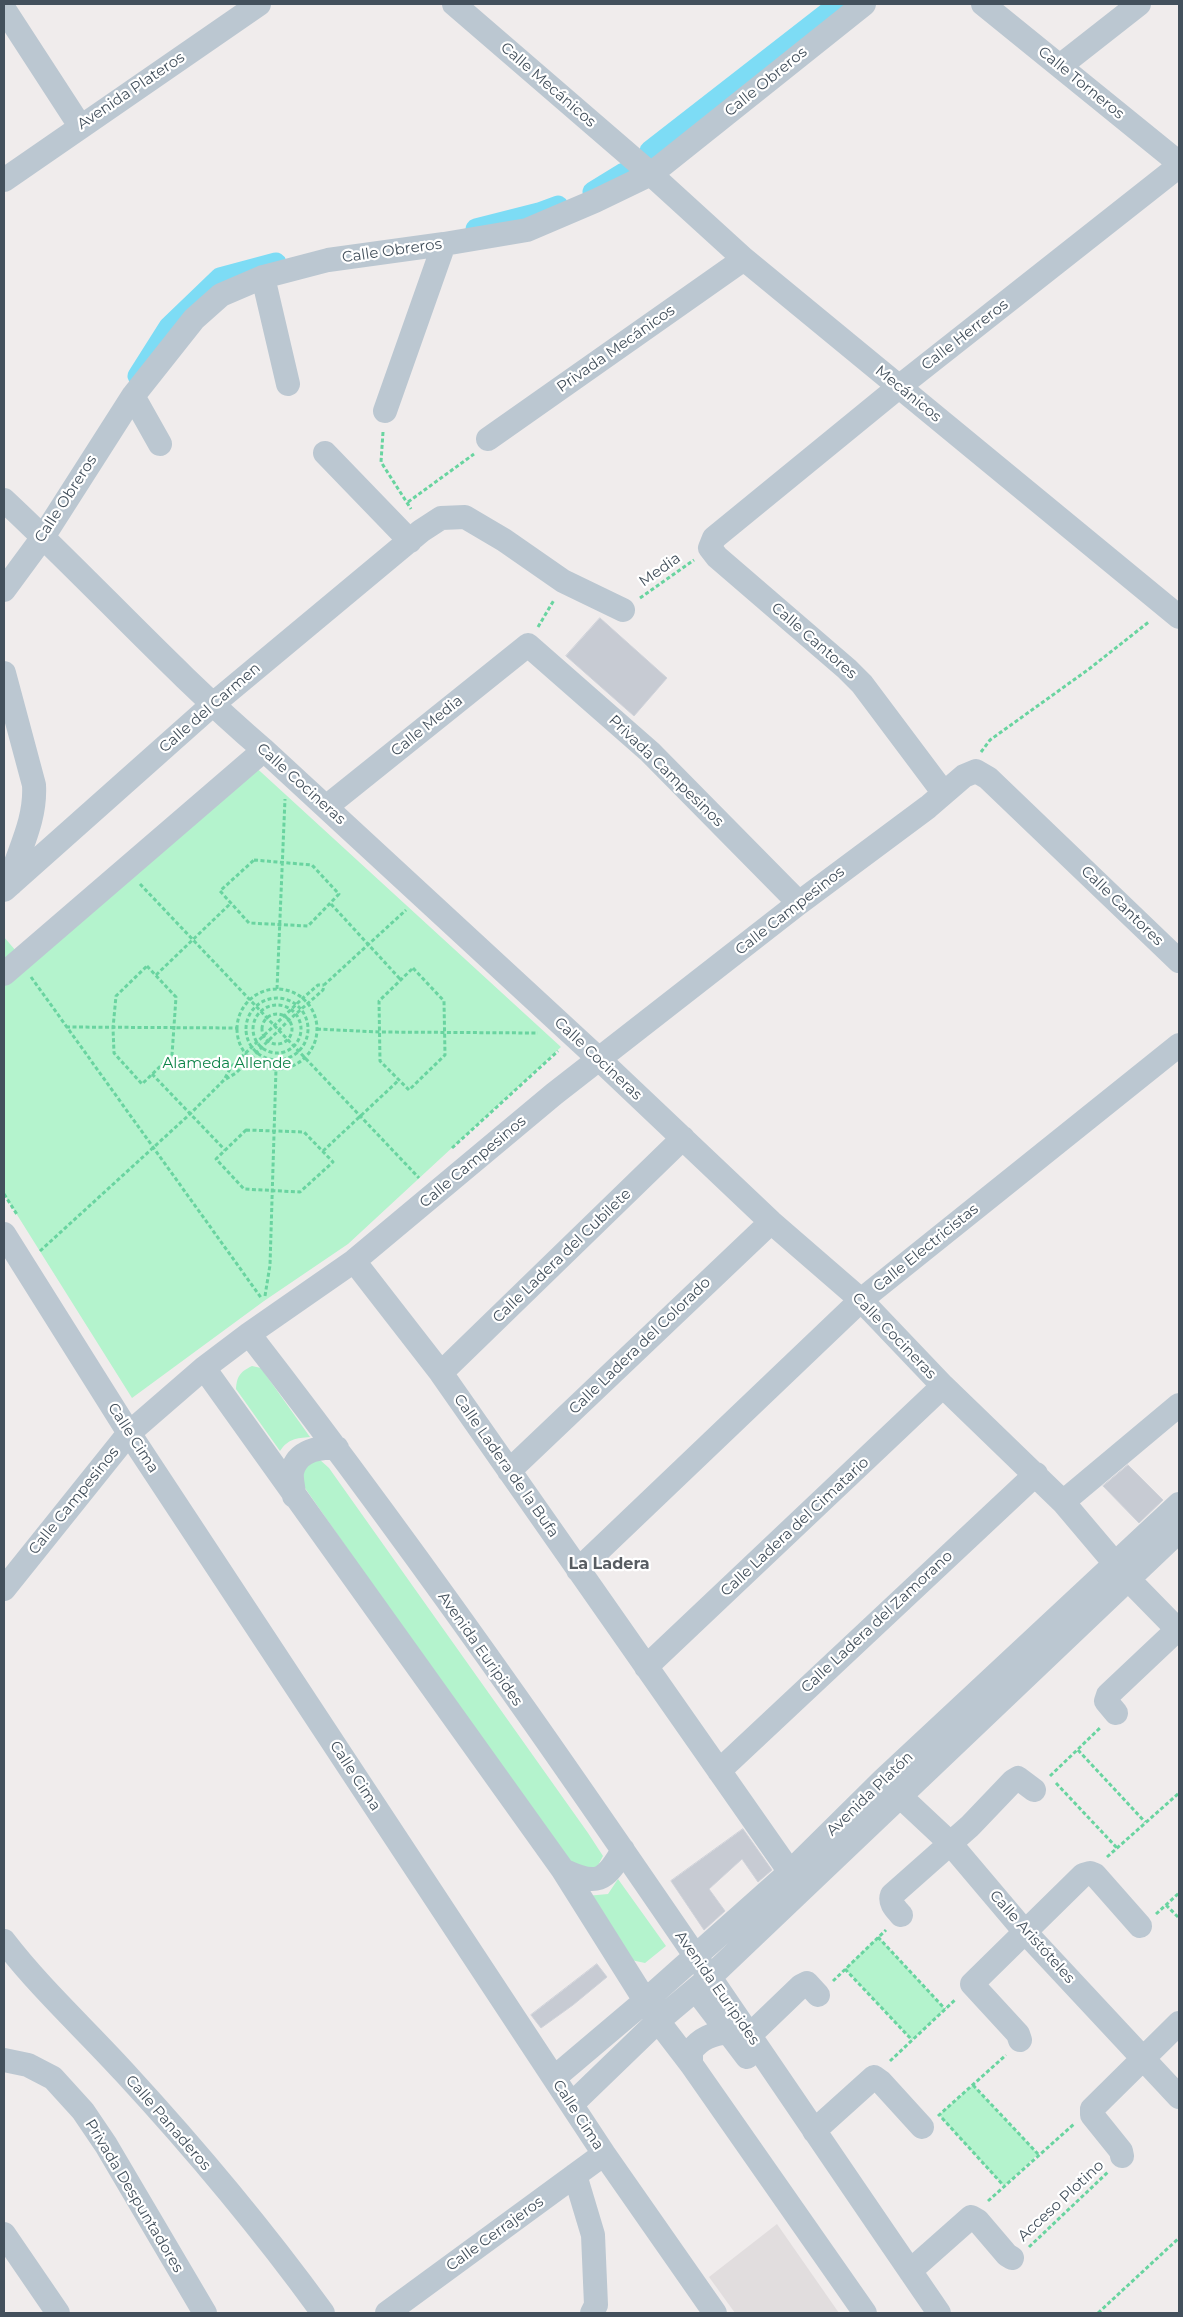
<!DOCTYPE html>
<meta charset="utf-8">
<style>
body{margin:0}
#map{position:relative;width:1183px;height:2317px;overflow:hidden;background:#f0ecec;font-family:Montserrat,sans-serif}
canvas{display:block}
.frame{position:absolute;inset:0;border:5px solid #43505c;pointer-events:none}
</style>
<div id="map">
<canvas width="1183" height="2317"></canvas>
<div class="frame"></div>
</div>
<script>
const ctx = document.querySelector('canvas').getContext('2d');
ctx.lineJoin = 'round';
function fillPath(path, color) { ctx.fillStyle = color; ctx.fill(path, 'evenodd'); }
function trace(path, color, width, dash) { ctx.strokeStyle = color; ctx.lineWidth = width; ctx.lineCap = dash ? 'butt' : 'round'; ctx.setLineDash(dash || []); ctx.stroke(path); }
function drawText(font, color, halo, rows, align = 'center') {
  ctx.font = font + ' Montserrat,sans-serif'; ctx.lineWidth = 4.5; ctx.setLineDash([]); ctx.textBaseline = 'middle'; ctx.strokeStyle = halo; ctx.fillStyle = color; for (const [text, x, y, turn = 0] of rows) {
    ctx.save(); ctx.translate(x, y); ctx.rotate((+turn || 0) * Math.PI / 180); ctx.textAlign = isNaN(turn) ? turn : align; if (halo) ctx.strokeText(text, 0, 0); ctx.fillText(text, 0, 0); ctx.restore();
  }
}
fillPath(new Path2D(`
 M777 2224 839 2313H735L709 2277Z`), '#e1ddde');
fillPath(new Path2D(`
 M250 762 561 1047 348 1244 264 1301 132 1398 4 1194V937L22 958Z
 M252 1366 261 1368 310 1437C296 1438 288 1439 280 1451L236 1389C237 1376 240 1372 252 1366Z
 M319 1459 329 1468 588 1833 603 1856 595 1871 580 1873 562 1857 305 1488 299 1474 305 1460Z
 M618 1879 666 1946 645 1963 631 1960 586 1896 608 1894Z
 M878 1937 945 2009 912 2040 845 1969Z
 M973 2085 1038 2154 1004 2186 939 2115Z`), '#b4f3cd');
trace(new Path2D(`
 M650 151 839 4
 M593 192 624 173
 M476 229 539 213 558 206
 M138 376 169 327 220 278 276 263`), '#7ddcf5', 21);
const building = new Path2D(`
 M600 618 667 678 634 716 566 656Z
 M1128 1465 1163 1500 1139 1523 1103 1486Z
 M743 1829 772 1870 758 1882 742 1859 709 1889 725 1911 704 1930 671 1881Z
 M597 1964 607 1977 573 2005 541 2028 531 2015Z`);
fillPath(building, '#c7cbd3');
trace(building, '#cfd2d9', 1);
trace(new Path2D(`
 M383 432 381 462 411 509
 M408 502 474 454
 M640 598 694 560
 M538 627 554 600
 M981 752 990 740 1089 669 1150 621
 M254 860 312 865 339 894 308 926 249 923 220 891Z
 M140 884 419 1178
 M331 904 401 980
 M147 966 176 997 172 1055 142 1084 114 1053 113 1028 116 996Z
 M413 968 444 1001 445 1055 409 1090 380 1061 379 1001Z
 M156 975 231 903
 M31 977 262 1299
 M277 989 285 799
 M237 1029a40 40 0 1 1 80 0a40 40 0 1 1-80 0Z
 M246 1029a31 31 0 1 1 62 0a31 31 0 1 1-62 0Z
 M253 1029a24 24 0 1 1 48 0a24 24 0 1 1-48 0Z
 M262 1029a15 15 0 1 1 30 0a15 15 0 1 1-30 0Z
 M66 1027 237 1028
 M317 1029 379 1032 538 1033
 M152 1074 225 1150
 M226 1079 236 1073 289 1020 323 990 324 985 406 910
 M246 1130 304 1132 333 1162 300 1192 244 1189 216 1159Z
 M452 1148 558 1051
 M323 1151 399 1080
 M4 1194 18 1216
 M40 1251 190 1114 224 1080 231 1067 303 998 318 985H324
 M265 1296 270 1265 276 1069
 M1078 1750 1145 1822
 M1050 1776 1101 1727
 M1056 1783 1117 1848
 M1107 1857 1179 1793
 M1166 1905 1179 1918
 M1156 1914 1179 1893
 M878 1937 945 2009
 M845 1969 912 2040
 M833 1981 886 1930
 M890 2061 956 1999
 M973 2085 1038 2154
 M938 2116 1006 2055
 M942 2118 1004 2186
 M988 2201 1074 2124
 M1029 2247 1108 2172
 M1098 2313 1179 2238`), '#69d4a0', 3, [4, 2.5]);
trace(new Path2D(`
 M454 4 643 167 744 259 1179 617
 M983 4 1179 163
 M4 9 80 126
 M1060 66 1139 4
 M4 180 259 4
 M263 277 288 384
 M133 396 160 444
 M385 411 444 244
 M488 439 744 259
 M325 453 410 541
 M4 500C92 582 173 672 264 750L600 1060 771 1222 861 1300 943 1386 1063 1502 1129 1580 1179 1631
 M4 590 43 537 133 396 194 319 221 295 263 277 328 260 444 244 527 230 595 201 651 174 864 4
 M4 673 34 785C36 818 21 846 11 877V884
 M943 792 862 684 847 669 717 557 710 548 714 538 900 386 1179 166
 M326 807 528 645 650 752 799 903
 M4 890 212 705 421 531 441 518 465 517 504 540 563 581 623 610
 M4 974 264 750
 M4 1234 129 1433 604 2154 715 2313
 M354 1261 441 1373 790 1872
 M249 1334C494 1650 713 1984 939 2313
 M204 1368 563 1870 658 2021 691 2064 865 2313
 M441 1373 683 1138
 M509 1471 771 1222
 M294 1496C294 1489 291 1479 292 1472 297 1450 319 1447 337 1448
 M1063 1502 1179 1405
 M578 1570 861 1300 1179 1045
 M4 1589 129 1433 204 1368 249 1334 354 1261 554 1094 799 903 928 807 964 776 976 771 988 778 1179 961
 M646 1667 943 1386
 M1116 1713 1106 1701 1108 1695 1178 1629
 M719 1771 1036 1474
 M887 1784 949 1842 1026 1933 1179 2097
 M563 1870C597 1886 605 1882 623 1850
 M901 1915C896 1909 889 1903 892 1895L970 1826 1013 1781 1018 1778 1034 1790
 M4 1941C40 1988 85 2029 125 2073 195 2149 262 2229 323 2313
 M696 1990 728 2032
 M750 2035 801 1986 807 1983 818 1995
 M1020 2040 1018 2034 972 1984 1083 1875 1090 1873 1095 1875 1140 1926
 M4 2060 28 2065 53 2078 83 2111 106 2145 205 2313
 M691 2064V2051C701 2038 712 2034 728 2032L747 2057
 M554 2078 645 2001 790 1872 883 1780 1179 1504
 M572 2104 658 2021 709 1978 1179 1531
 M814 2131 874 2077 881 2082 922 2127
 M1122 2156 1121 2151 1092 2115V2109L1179 2023
 M575 2175 593 2235 596 2305 592 2313
 M4 2234 58 2313
 M910 2271 971 2217 978 2221 1007 2255 1012 2258
 M387 2313 604 2154`), '#bbc7d1', 24);
drawText('15px', '#43505c', '#fff', [
 ["Calle Obreros",766,82,-39],
 ["Calle Torneros",1081,83,39],
 ["Calle Mecánicos",548,85,41],
 ["Avenida Plateros",131,91,-34],
 ["Calle Obreros",392,251,-8],
 ["Calle Herreros",965,335,-38],
 ["Privada Mecánicos",616,349,-35],
 ["Mecánicos",908,394,39],
 ["Calle Obreros",66,499,-57],
 ["Media",660,570,-35],
 ["Calle Cantores",814,641,41],
 ["Calle del Carmen",210,708,-41],
 ["Calle Media",427,726,-39],
 ["Privada Campesinos",666,771,44],
 ["Calle Cocineras",301,784,42],
 ["Calle Cantores",1122,906,44],
 ["Calle Campesinos",790,911,-38],
 ["Calle Cocineras",598,1059,43],
 ["Calle Campesinos",473,1162,-40],
 ["Calle Electricistas",926,1248,-39],
 ["Calle Ladera del Cubilete",562,1256,-44],
 ["Calle Cocineras",894,1336,46],
 ["Calle Ladera del Colorado",640,1346,-44],
 ["Calle Cima",133,1438,57],
 ["Calle Ladera de la Bufa",506,1466,55],
 ["Calle Campesinos",74,1501,-51],
 ["Calle Ladera del Cimatario",795,1527,-43],
 ["Calle Ladera del Zamorano",877,1622,-43],
 ["Avenida Euripides",480,1649,55],
 ["Calle Cima",355,1776,57],
 ["Avenida Platón",870,1794,-44],
 ["Calle Aristóteles",1032,1937,48],
 ["Avenida Euripides",717,1988,55],
 ["Calle Cima",578,2115,57],
 ["Calle Panaderos",168,2123,49],
 ["Privada Despuntadores",134,2196,59],
 ["Acceso Plotino",1061,2201,-43],
 ["Calle Cerrajeros",495,2234,-36]
]);
drawText('15px', '#0d8448', '#fff', [
 ["Alameda Allende",227,1064]
]);
drawText('bold 16px', '#585d62', '#fff', [
 ["La Ladera",609,1564]
]);
</script>
